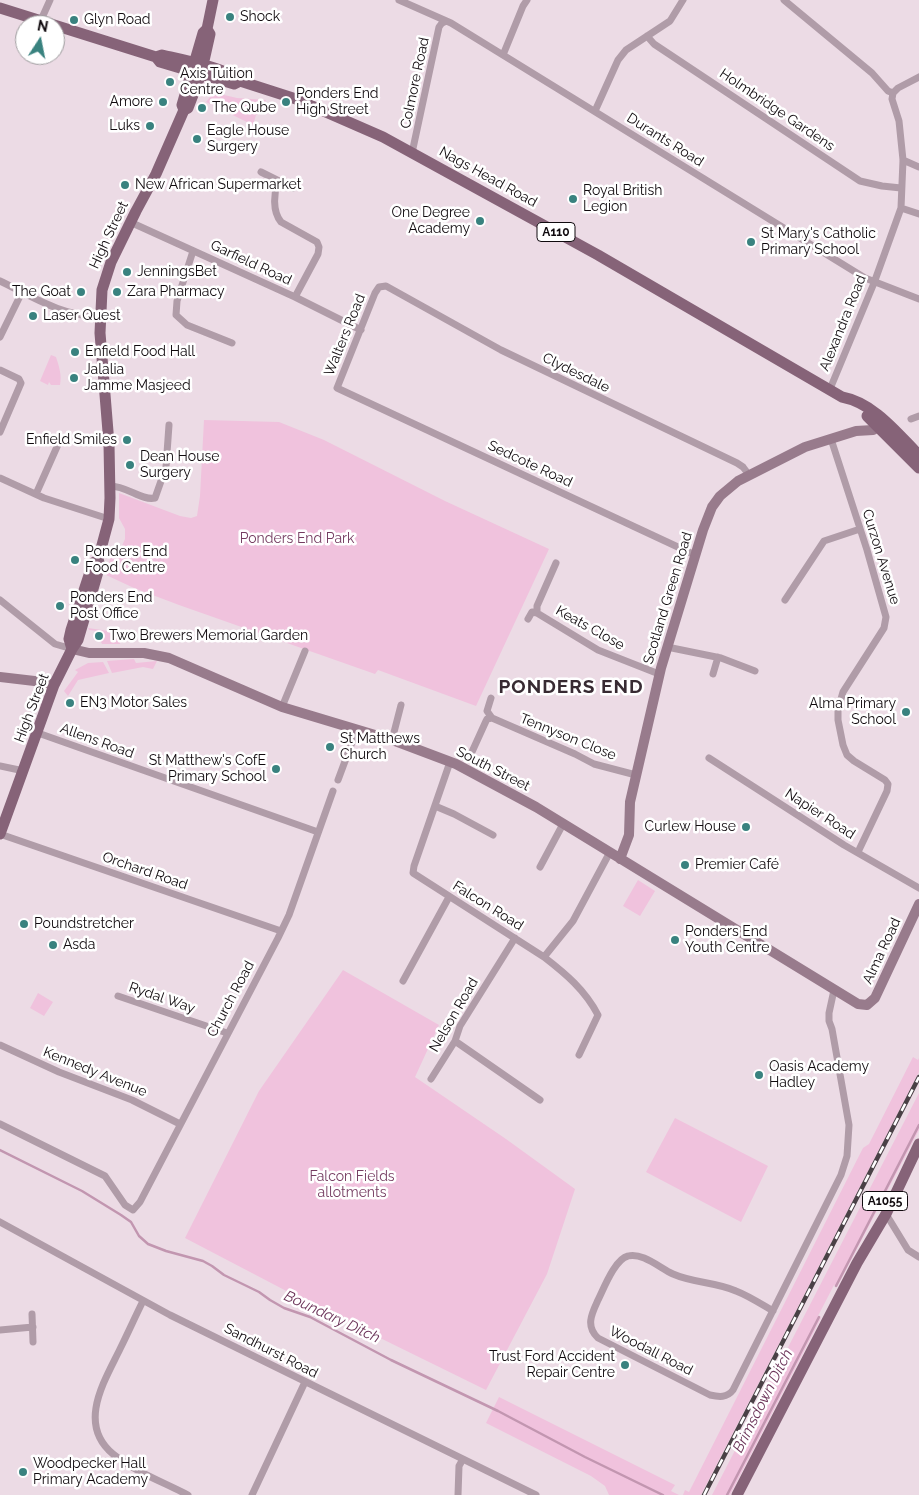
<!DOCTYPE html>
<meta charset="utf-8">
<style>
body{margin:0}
#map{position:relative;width:919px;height:1495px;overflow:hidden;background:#ecdbe5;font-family:Raleway,sans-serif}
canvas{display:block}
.north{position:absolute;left:15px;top:15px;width:50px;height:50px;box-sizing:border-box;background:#fff;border:1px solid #9f9d9f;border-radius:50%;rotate:11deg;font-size:14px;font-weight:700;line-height:20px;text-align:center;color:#100a0e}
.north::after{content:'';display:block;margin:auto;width:18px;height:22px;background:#39827f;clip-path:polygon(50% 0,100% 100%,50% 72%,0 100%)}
</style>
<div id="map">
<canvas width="919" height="1495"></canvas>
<div class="north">N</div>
</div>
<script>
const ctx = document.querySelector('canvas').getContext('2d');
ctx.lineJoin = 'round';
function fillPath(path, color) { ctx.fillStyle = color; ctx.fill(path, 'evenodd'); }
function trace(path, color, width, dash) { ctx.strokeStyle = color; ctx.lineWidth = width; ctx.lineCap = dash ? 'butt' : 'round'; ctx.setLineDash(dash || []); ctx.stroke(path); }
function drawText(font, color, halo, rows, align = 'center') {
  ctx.font = font + ' Raleway,sans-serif'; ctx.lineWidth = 5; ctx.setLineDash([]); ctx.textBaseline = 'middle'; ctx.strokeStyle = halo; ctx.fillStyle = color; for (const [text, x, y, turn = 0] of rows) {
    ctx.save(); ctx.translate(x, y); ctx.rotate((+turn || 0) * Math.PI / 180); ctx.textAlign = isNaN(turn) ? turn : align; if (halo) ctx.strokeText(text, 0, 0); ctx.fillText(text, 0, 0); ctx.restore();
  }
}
fillPath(new Path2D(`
 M220 94 237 98 266 100 262 113 256 115 253 125 206 102 211 96Z
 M51 355 56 357C59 366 62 375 60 385H51L49 382 48 385 40 381Z
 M204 420 279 422 324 440 445 501 549 549 476 706 378 670 375 674 179 605 134 588 106 575 110 559 113 554 121 548 125 539V529L119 518V493L180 516 191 518 197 516 200 496Z
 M88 628 122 633 120 644H102L98 636V631L89 630Z
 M134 659 136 663 157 661 153 669 143 667 112 673 107 661Z
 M103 662 109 673 78 680 68 696 64 691 78 672 75 670 88 663Z
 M638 880 655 891 640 916 623 906Z
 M343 970 439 1025 415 1077 506 1139 575 1189 547 1274 486 1390 317 1307 185 1238 259 1091Z
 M38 993 53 1002 44 1016 30 1008Z
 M913 1057 918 1060 919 1058V1072L701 1495H683L685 1490 689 1492 863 1148 869 1144Z
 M919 1093V1130L837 1287 834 1285 818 1316 821 1318 730 1495H712Z
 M675 1118 768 1166 741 1222 646 1172Z
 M499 1397 675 1485 671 1491 679 1495H609L605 1486 591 1476 486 1423Z`), '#f0c2dd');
trace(new Path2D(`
 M0 1150 82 1191 121 1215 131 1222 139 1236 148 1244 166 1251 203 1261 212 1266 224 1275 259 1292 270 1300 284 1308 310 1317 391 1360 498 1411 585 1457 663 1495
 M836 1286 919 1125
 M727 1495 819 1317`), '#c296b0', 2.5);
trace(new Path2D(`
 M399 0 451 23 865 278 919 299
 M784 0 872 73 888 91 893 93
 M41 20 50 0
 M647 36 654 44 860 181 882 186 901 188
 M503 55 523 6 527 0
 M595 111 618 60 626 50 670 21 683 0
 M412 153 439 27 442 23 446 21
 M903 160 919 167
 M261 172 293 188
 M278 181C274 193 272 211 281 222L317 242 319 247 318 254 295 297
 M901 208 919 214
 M130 222 295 297 361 330
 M193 251 177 301 176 315 187 325 232 343
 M0 281C31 296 65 318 100 316
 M0 337 22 292
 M0 370 19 379 21 383 0 432
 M830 389 874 283 901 208 903 160 899 121 892 99 893 93 898 88 919 77
 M911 419 919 416
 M831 439 867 550 886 617 884 628 843 692 838 709V720L843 745 847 755 854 761 885 780 888 784 887 791 858 852
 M0 478 44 498 109 519
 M110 486C127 486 142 501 155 498L166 467 169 425
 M36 494 60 440
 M695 555 337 388 375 293 379 287 386 286 501 350 737 463 743 467 749 475
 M0 600 55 644 72 649
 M785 600 824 541 860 529
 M537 613V606L556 563
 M528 619 532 612 537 613 598 650 659 674
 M667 647 721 658 755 671
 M713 674 718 657
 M491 698 487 711 492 718 575 754 594 764 636 775
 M282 707 305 651
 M38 733 318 832
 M392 740 401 705
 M471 754 486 721 487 719 492 718
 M709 758 844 845 919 888
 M450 762 414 866 413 873 544 957 573 921 610 852
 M0 766 24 771
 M338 780 357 729
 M435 806 454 814 493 835
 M0 834 281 931
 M540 867 563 824
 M544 957C566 974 585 990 598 1015L579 1055
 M403 981 449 897
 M118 996 227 1033
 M455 1041 540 1100
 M0 1045 59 1072 132 1100 180 1124
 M431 1079 455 1041 460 1026 515 938
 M0 1124 105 1176 125 1205 133 1210 140 1202 278 938 289 915 333 791
 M886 1214 908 1250 919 1257
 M0 1222 170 1315 536 1495
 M143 1301C135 1317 128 1333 120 1349 104 1382 77 1424 113 1454 135 1472 163 1482 188 1495
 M773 1311C761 1304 749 1296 736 1291 716 1282 693 1283 673 1274 660 1268 642 1252 628 1256 615 1259 604 1288 598 1300 592 1313 585 1326 598 1338L710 1395C719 1397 727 1398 733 1390L841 1175 847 1156 849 1125 832 1029 829 1021V1013L834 990
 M32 1314 33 1342
 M0 1330 33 1327
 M252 1495 305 1382
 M458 1495 459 1466 463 1459`), '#b09ca8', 7);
trace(new Path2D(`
 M72 649 89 653H144L169 658 282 707 395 741 456 764 536 807 858 1004 867 1005 875 998 919 904
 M0 677 43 682 54 685
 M620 859 629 835 630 802 661 668 703 530 712 507 720 496 738 481 805 447 856 431 873 430 879 426`), '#987b8c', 10);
trace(new Path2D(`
 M0 8 156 57 162 55C179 59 231 69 240 81L296 99 383 137 598 255 842 397C874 403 897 433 919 455
 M156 57 160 62 234 84 240 81
 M184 110 182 105 203 33 207 29 213 0
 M867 416 919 468
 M72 649 69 639 71 630 93 563 98 560
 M0 834 54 685 72 649 78 640 100 565 98 560 109 519 110 498 109 444 100 333 102 290 111 262 136 211 156 174 184 110 188 108 201 74 210 34 207 29
 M737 1495 857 1263 886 1214 919 1144`), '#866378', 11);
const rail = new Path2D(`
 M704 1495 919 1077`);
trace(rail, '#4a4146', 4.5);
trace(rail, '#fff', 2.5, [8]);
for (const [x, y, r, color] of [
 [230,17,5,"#39827f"],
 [74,20,5,"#39827f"],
 [170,82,5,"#39827f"],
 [163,102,5,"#39827f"],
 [286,102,5,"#39827f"],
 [202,108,5,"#39827f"],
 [150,126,5,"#39827f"],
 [197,139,5,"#39827f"],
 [125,185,5,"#39827f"],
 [573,199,5,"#39827f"],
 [480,221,5,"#39827f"],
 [751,242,5,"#39827f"],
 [127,272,5,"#39827f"],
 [81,292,5,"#39827f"],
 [117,292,5,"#39827f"],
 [33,316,5,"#39827f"],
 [75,352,5,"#39827f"],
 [74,378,5,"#39827f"],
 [127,440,5,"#39827f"],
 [130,465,5,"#39827f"],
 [75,560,5,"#39827f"],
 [60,606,5,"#39827f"],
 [99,636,5,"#39827f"],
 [70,703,5,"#39827f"],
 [906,712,5,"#39827f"],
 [330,747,5,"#39827f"],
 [276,769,5,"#39827f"],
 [746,827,5,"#39827f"],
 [685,865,5,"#39827f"],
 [24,924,5,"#39827f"],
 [675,940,5,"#39827f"],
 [53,945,5,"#39827f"],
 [759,1075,5,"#39827f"],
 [625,1365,5,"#39827f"],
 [23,1472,5,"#39827f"]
]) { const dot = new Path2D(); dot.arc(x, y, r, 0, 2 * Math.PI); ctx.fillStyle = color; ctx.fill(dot); trace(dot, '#fff', 2); }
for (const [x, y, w] of [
 [556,232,38],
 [885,1201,45]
]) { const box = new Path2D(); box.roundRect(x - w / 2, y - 9.5, w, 19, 4); ctx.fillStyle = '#fff'; ctx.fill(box); trace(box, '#100a0e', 1); }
drawText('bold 12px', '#100a0e', null, [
 ["A110",556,232],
 ["A1055",885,1201]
]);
drawText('14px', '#100a0e', '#fff', [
 ["Shock",240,17],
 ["Glyn Road",84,20],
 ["Axis Tuition",180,74],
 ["Centre",180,90],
 ["Ponders End",296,94],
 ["High Street",296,110],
 ["Amore",153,102,"right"],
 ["The Qube",212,108],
 ["Luks",140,126,"right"],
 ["Eagle House",207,131],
 ["Surgery",207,147],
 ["New African Supermarket",135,185],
 ["Royal British",583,191],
 ["Legion",583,207],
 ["One Degree",470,213,"right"],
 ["Academy",470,229,"right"],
 ["St Mary's Catholic",761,234],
 ["Primary School",761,250],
 ["JenningsBet",137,272],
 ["The Goat",71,292,"right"],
 ["Zara Pharmacy",127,292],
 ["Laser Quest",43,316],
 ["Enfield Food Hall",85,352],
 ["Jalalia",84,370],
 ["Jamme Masjeed",84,386],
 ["Enfield Smiles",117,440,"right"],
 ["Dean House",140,457],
 ["Surgery",140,473],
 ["Ponders End",85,552],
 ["Food Centre",85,568],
 ["Ponders End",70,598],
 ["Post Office",70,614],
 ["Two Brewers Memorial Garden",109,636],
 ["EN3 Motor Sales",80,703],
 ["Alma Primary",896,704,"right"],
 ["School",896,720,"right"],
 ["St Matthews",340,739],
 ["Church",340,755],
 ["St Matthew's CofE",266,761,"right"],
 ["Primary School",266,777,"right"],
 ["Curlew House",736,827,"right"],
 ["Premier Café",695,865],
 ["Poundstretcher",34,924],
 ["Ponders End",685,932],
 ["Youth Centre",685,948],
 ["Asda",63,945],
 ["Oasis Academy",769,1067],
 ["Hadley",769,1083],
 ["Trust Ford Accident",615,1357,"right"],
 ["Repair Centre",615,1373,"right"],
 ["Woodpecker Hall",33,1464],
 ["Primary Academy",33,1480]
], 'left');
drawText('14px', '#100a0e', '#fff', [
 ["Colmore Road",415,83,-78],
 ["Holmbridge Gardens",777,110,34],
 ["Durants Road",665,140,32],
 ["Nags Head Road",488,177,29],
 ["High Street",109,235,-65],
 ["Garfield Road",251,263,25],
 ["Alexandra Road",843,323,-68],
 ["Walters Road",345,335,-68],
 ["Clydesdale",576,373,26],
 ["Sedcote Road",530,464,25],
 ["Curzon Avenue",881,557,73],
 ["Scotland Green Road",668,598,-73],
 ["Keats Close",590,628,29],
 ["High Street",32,708,-69],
 ["Tennyson Close",568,737,22],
 ["Allens Road",97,741,20],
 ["South Street",493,769,27],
 ["Napier Road",820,814,33],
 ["Orchard Road",145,871,19],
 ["Falcon Road",488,906,32],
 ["Alma Road",882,951,-65],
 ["Rydal Way",162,998,19],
 ["Church Road",231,999,-62],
 ["Nelson Road",454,1015,-60],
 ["Kennedy Avenue",95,1072,22],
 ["Sandhurst Road",271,1351,27],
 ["Woodall Road",651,1351,27]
]);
drawText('14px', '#753c61', '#fff', [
 ["Ponders End Park",297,539],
 ["Falcon Fields",352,1177],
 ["allotments",352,1193]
]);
drawText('italic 15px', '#6c3459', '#fff', [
 ["Boundary Ditch",332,1317,25],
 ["Brimsdown Ditch",763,1401,-63]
]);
ctx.letterSpacing = '1px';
drawText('bold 19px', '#372a32', '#fff', [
 ["PONDERS END",571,687]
]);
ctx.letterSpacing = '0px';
</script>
